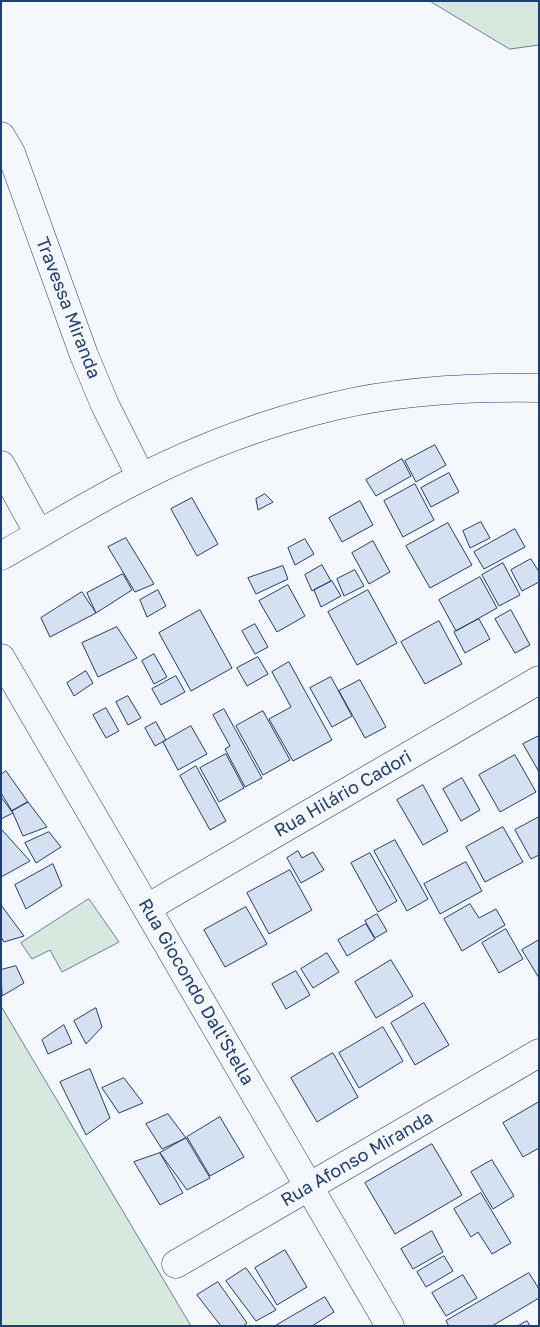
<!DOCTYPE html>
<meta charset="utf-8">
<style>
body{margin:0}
#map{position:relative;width:540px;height:1327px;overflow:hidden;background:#f4f7fb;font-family:"Golos Text",sans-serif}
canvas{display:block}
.frame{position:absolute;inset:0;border:2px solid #1d3f73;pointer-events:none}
</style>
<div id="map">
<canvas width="540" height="1327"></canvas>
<div class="frame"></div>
</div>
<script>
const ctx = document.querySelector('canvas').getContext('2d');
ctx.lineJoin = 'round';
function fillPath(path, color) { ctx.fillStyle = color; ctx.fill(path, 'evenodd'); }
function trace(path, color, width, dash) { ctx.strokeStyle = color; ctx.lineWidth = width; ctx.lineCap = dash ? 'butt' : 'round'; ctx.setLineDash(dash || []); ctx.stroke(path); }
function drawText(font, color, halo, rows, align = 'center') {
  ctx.font = font + ' "Golos Text",sans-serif'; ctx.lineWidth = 4; ctx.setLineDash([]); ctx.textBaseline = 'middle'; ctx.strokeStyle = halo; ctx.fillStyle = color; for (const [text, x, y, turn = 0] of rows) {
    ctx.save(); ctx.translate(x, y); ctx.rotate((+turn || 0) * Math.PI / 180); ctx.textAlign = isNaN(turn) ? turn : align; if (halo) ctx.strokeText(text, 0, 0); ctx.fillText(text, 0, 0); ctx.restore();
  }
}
const green = new Path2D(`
 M430 1H539V45L510 49Z
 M89 899 119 942 62 972 50 950 32 959 21 943Z
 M1 1006 191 1326H1Z`);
fillPath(green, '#d7e8df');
trace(green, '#687fa3', 1);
const building = new Path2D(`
 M435 445 446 465 416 482 405 461Z
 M402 459 411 476 376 496 366 480Z
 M449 473 459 492 431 507 421 488Z
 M415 484 434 520 403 537 384 501Z
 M265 494 273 502 258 510 256 499Z
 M192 498 218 544 197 556 171 509Z
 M360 501 373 525 342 542 329 518Z
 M481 522 490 538 470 548 463 531Z
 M448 523 472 565 430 588 406 546Z
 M515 529 525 547 484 569 474 552Z
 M126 538 154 584 135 592 108 547Z
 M305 539 314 554 295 565 288 548Z
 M373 541 390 572 369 584 352 553Z
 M531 559 539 572V582L522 591 511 570Z
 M503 563 520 595 499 606 482 575Z
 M322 565 331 581 312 591 305 575Z
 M283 566 288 579 256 594 248 578Z
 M355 570 364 586 344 596 337 579Z
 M123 574 132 590 96 613 87 593Z
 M480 577 497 608 456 631 439 600Z
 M332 581 341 596 321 607 314 590Z
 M288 585 305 616 277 632 259 601Z
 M158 590 166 606 147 617 140 600Z
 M368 590 397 643 357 665 328 612Z
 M82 592 96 613 50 637 41 618Z
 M200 610 232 668 191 691 159 633Z
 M511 610 530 645 515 653 495 619Z
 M479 619 490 639 465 653 454 632Z
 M439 621 462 664 425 684 401 642Z
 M255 624 268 647 255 654 242 631Z
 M117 627 137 658 98 677 82 643Z
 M154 654 167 677 154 684 142 661Z
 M258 657 268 674 247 686 237 668Z
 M289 662 332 740 293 761 269 719 291 707 272 672Z
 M86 671 93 683 74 696 67 683Z
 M176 676 185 692 161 705 152 689Z
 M331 677 352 716 332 727 310 688Z
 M360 680 386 727 365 738 339 691Z
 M128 696 141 718 128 725 116 702Z
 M106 708 119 731 106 738 93 715Z
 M224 709 262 778 245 787 225 749 230 746 213 715Z
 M263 711 290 760 263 775 236 726Z
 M156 722 166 740 155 746 145 728Z
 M191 726 207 754 178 770 163 742Z
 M539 736V772L523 744Z
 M226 754 244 788 219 802 200 768Z
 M515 755 536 792 500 812 479 775Z
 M196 766 226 821 210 830 180 776Z
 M6 771 28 802 12 811 1 793V775Z
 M462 778 480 810 461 821 443 789Z
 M423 785 448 831 423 845 397 800Z
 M1 797 13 813 1 819Z
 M28 802 47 827 23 836 12 811Z
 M539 817V855L531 859 515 830Z
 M503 827 523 862 485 882 466 847Z
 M2 830 30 861 1 877V831Z
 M49 832 61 847 36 863 25 843Z
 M395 840 428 899 407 911 374 851Z
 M298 851 302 858 313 852 324 870 301 883 287 858Z
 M370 853 397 901 378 912 351 863Z
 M466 862 482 891 440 914 424 884Z
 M53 864 62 886 26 909 15 885Z
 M290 870 312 910 269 934 247 893Z
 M470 904 479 918 496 909 505 925 462 951 444 919Z
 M1 905 24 936 4 942 1 937Z
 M246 907 267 944 225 967 204 930Z
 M377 914 387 931 375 938 365 921Z
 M366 924 375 939 347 956 338 940Z
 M506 929 523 959 499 973 482 943Z
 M539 940V978L522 950Z
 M327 953 339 972 313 988 301 969Z
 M391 960 413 996 376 1018 355 982Z
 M16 966 24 983 2 996 1 970Z
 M296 971 310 995 286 1009 272 984Z
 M424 1003 449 1045 415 1065 391 1023Z
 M96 1008 102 1027 86 1044 74 1021Z
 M64 1025 72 1043 48 1054 42 1040Z
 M383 1027 403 1061 359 1088 339 1053Z
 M333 1053 358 1097 317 1122 291 1078Z
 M90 1069 110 1118 86 1135 60 1082Z
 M124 1078 143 1103 119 1113 102 1088Z
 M539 1102V1148L523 1157 503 1123Z
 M168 1114 186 1138 162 1149 146 1124Z
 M220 1117 244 1157 210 1176 187 1137Z
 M186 1138 210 1178 187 1190 160 1153Z
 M432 1144 462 1195 395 1234 365 1183Z
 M160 1153 183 1193 160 1205 134 1162Z
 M492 1160 514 1196 493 1209 471 1172Z
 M481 1193 511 1243 492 1254 478 1232 471 1237 454 1209Z
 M432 1231 443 1252 413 1269 401 1249Z
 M285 1250 307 1287 277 1305 255 1268Z
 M444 1256 453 1271 426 1287 417 1272Z
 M246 1268 276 1310 256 1321 226 1281Z
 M529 1273 539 1289V1298L492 1326H449L446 1321Z
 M463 1275 477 1298 446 1316 432 1293Z
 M218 1282 247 1323 243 1326H221L197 1295Z
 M325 1297 334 1312 312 1326H275Z
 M527 1321 530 1326H518Z`);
fillPath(building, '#d5e0f0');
trace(building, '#1d3f73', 1);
const minor = new Path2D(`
 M1 136 11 153 84 355 105 405 141 477
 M1 465 39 534
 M1 658 390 1326
 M147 908 539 680
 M176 1264 539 1053`);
const major = new Path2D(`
 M1 556C47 530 92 502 140 478 201 447 268 422 335 406 399 391 473 387 539 388`);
trace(minor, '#1d3f73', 29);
trace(major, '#1d3f73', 29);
trace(minor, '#f4f7fb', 28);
trace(major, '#f4f7fb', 28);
drawText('18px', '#1d3f73', '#f4f7fb', [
 ["Travessa Miranda",68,308,69],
 ["Rua Hilário Cadori",343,794,-30],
 ["Rua Giocondo Dall'Stella",196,992,60],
 ["Rua Afonso Miranda",357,1159,-30]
]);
</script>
